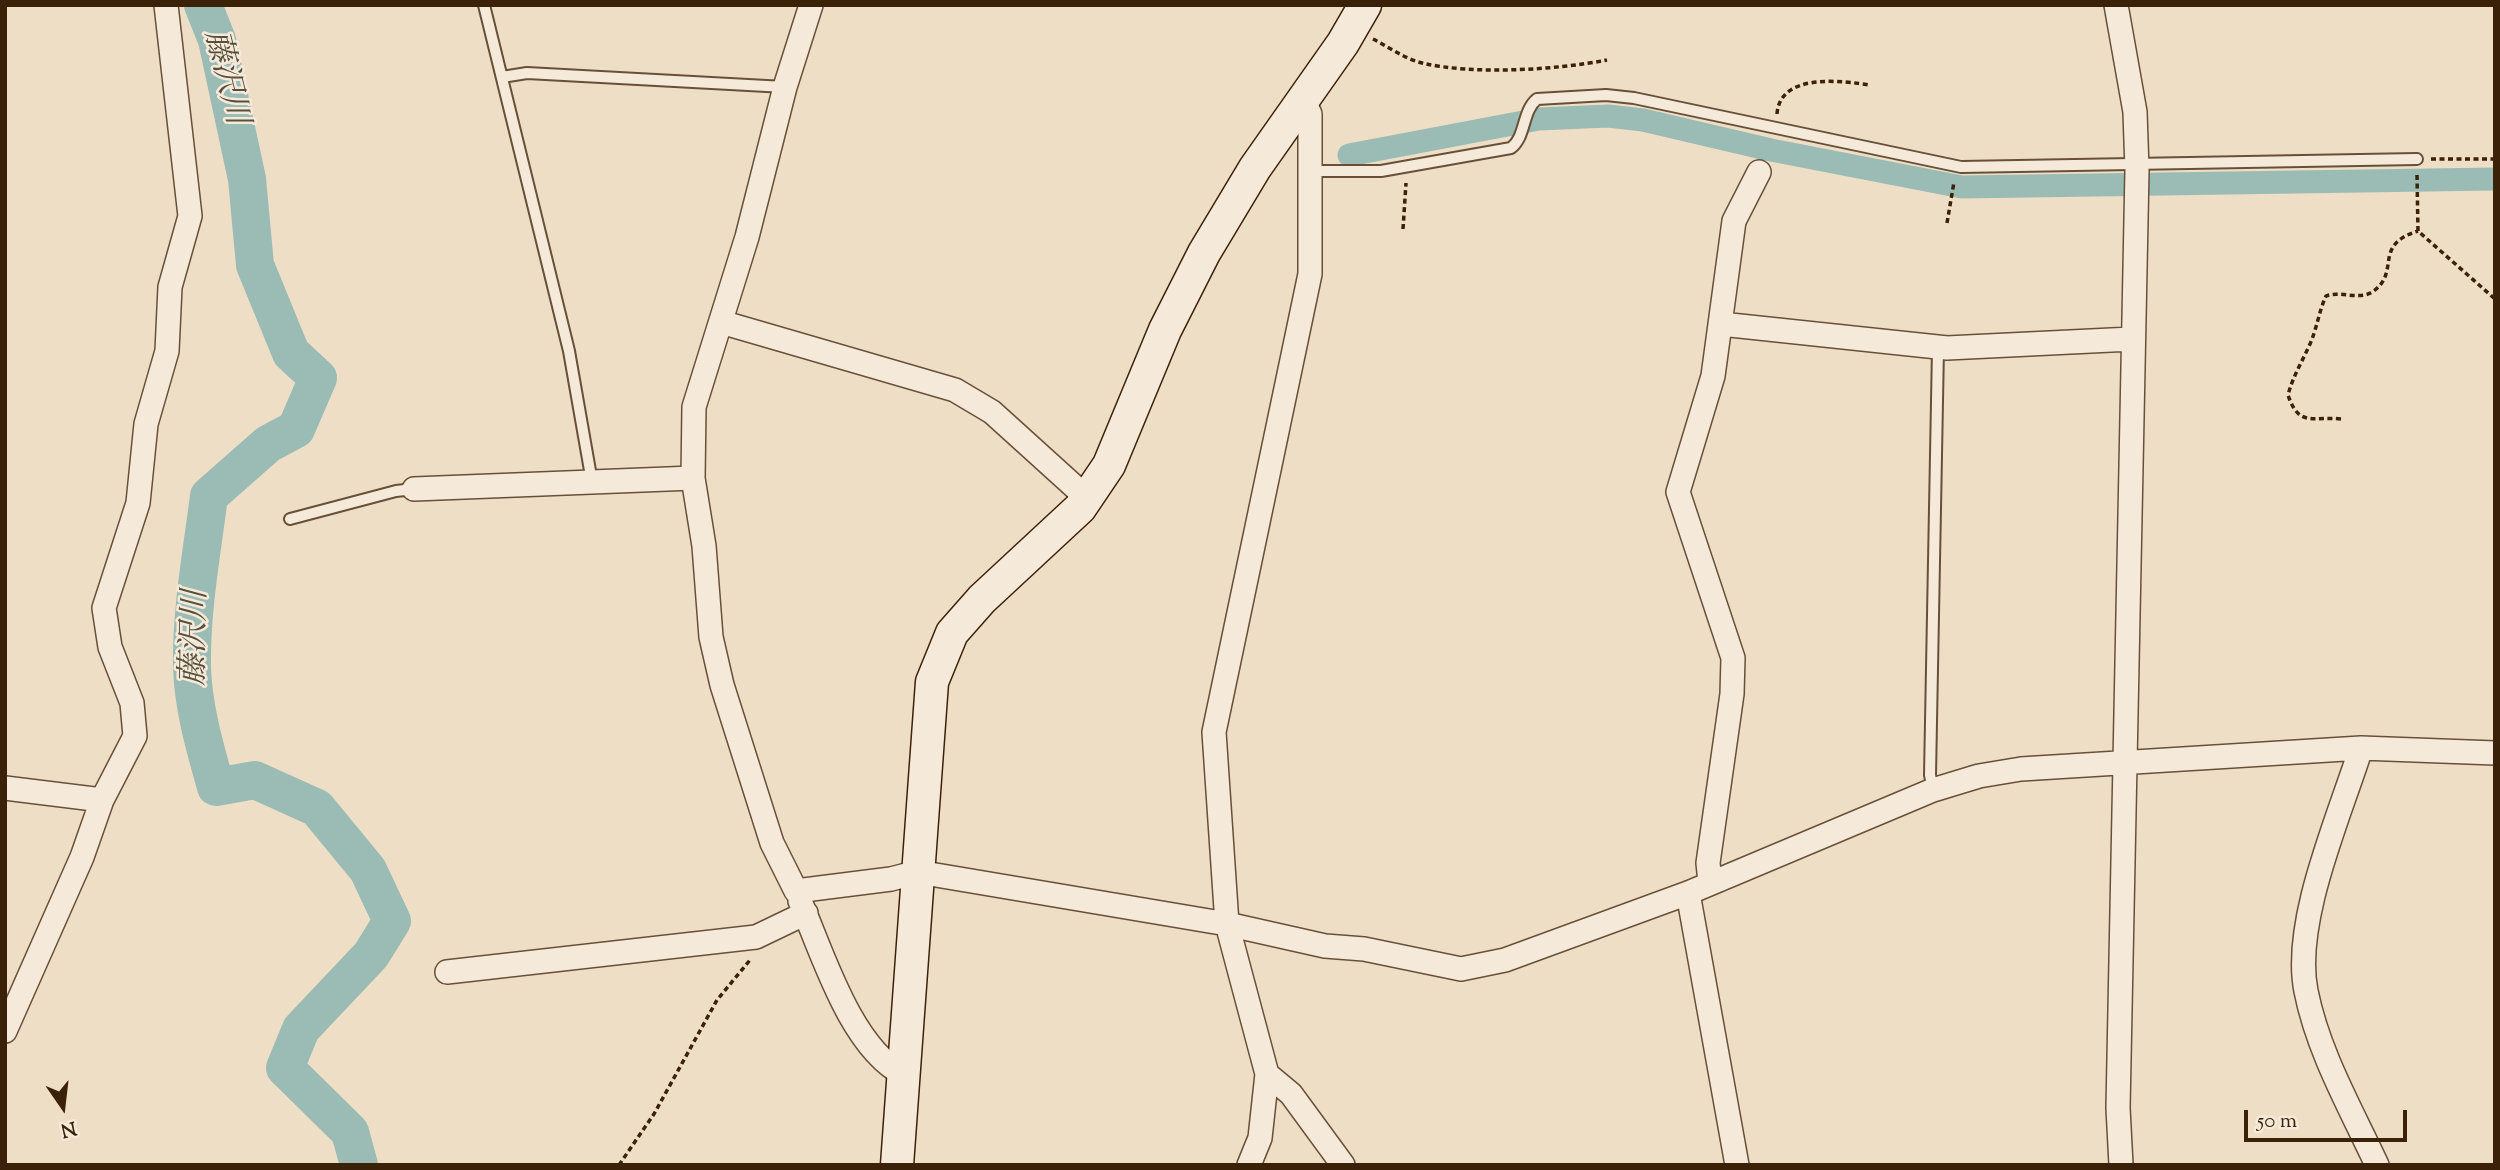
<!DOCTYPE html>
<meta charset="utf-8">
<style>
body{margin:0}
#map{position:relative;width:2500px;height:1170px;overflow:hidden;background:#efdec6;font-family:"Sorts Mill Goudy",serif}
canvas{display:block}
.frame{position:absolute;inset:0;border:7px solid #3b2108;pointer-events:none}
.north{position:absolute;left:28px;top:1072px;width:70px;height:70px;-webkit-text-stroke:5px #f5eada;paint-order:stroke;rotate:166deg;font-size:19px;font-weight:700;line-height:28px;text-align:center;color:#3b2108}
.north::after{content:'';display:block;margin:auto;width:24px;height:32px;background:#3b2108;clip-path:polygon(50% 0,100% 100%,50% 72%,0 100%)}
.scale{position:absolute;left:2244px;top:1110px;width:163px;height:32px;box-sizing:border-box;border:4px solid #3b2108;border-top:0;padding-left:9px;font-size:21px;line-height:24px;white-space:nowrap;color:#3b2108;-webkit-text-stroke:5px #f5eada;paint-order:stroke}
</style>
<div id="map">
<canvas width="2500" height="1170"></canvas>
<div class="frame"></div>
<div class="north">N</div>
<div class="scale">50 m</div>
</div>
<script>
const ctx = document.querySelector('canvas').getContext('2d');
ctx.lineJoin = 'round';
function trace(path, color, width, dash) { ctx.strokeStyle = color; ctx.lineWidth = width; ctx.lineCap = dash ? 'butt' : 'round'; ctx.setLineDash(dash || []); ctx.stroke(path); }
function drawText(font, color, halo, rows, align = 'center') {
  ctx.font = font + ' "Sorts Mill Goudy","Noto Serif JP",serif'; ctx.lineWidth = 5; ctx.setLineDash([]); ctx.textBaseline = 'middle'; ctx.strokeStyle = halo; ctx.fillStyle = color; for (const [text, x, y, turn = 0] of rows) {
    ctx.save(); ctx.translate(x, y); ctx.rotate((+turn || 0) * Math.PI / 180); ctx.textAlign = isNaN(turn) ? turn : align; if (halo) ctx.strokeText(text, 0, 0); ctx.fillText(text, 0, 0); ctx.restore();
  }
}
trace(new Path2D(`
 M1349 155 1539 119 1608 116 1643 120 1771 150 1962 187 2495 179`), '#9abcb5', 23);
trace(new Path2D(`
 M203 5 217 40 247 179 255 265 291 353 318 378 296 429 268 444 209 496C202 552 191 610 192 667 193 707 205 748 216 787L255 780 317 808 368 870 392 921 371 955 301 1029 285 1068 350 1132 359 1165`), '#9abcb5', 38);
const lane = new Path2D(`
 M484 5 569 351 592 482
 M502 77 527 73 785 87
 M1312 171H1381L1511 148C1526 137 1522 111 1537 99L1606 95 1634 98 1961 167 2417 159
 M290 519 396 491 414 489
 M1933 790 1930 775 1938 348`);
const street = new Path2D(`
 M811 5 785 87 747 237 694 407 693 478 704 546 711 637 722 685 772 843 796 891 891 879 918 872 1227 924 1325 946 1364 949 1461 969 1505 960 1688 893 1933 790 1979 776 2021 769 2361 748 2495 753
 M2116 5 2135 112 2137 170 2118 1108 2121 1165
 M721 322 955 390 992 412 1087 498
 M1721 324 1947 348 2132 339
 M414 489 693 478
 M2361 748C2340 815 2292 922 2306 991 2318 1052 2351 1109 2377 1165
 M5 788 102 800
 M1710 882 1708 863 1732 694 1733 658 1678 492 1713 376 1734 221 1759 172
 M1688 893 1737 1165
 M800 901C822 952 851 1048 903 1074
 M447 972 756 937 806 913
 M5 1031 82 857 102 800 135 736 132 703 110 647 104 608 138 503 146 424 167 351 170 287 190 216 166 5
 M1267 1074 1291 1094 1343 1165
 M1249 1165 1260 1138 1267 1074 1227 924 1214 732 1310 274V114L1303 99`);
const secondary = new Path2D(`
 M897 1165 932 682 952 633 982 599 1080 508 1109 465 1165 330 1204 253 1255 168 1343 43 1365 5`);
trace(lane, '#685038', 14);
trace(street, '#685038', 26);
trace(secondary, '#3b2108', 35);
trace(new Path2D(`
 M1373 39C1389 47 1405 59 1422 63 1472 75 1556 70 1607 60
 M1777 114C1780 72 1843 81 1870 85
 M2431 159H2495
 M2417 175 2418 231 2495 299
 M1947 223 1954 182
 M1403 229 1406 183
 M2341 419C2313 416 2299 428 2288 395 2293 376 2302 362 2310 344 2317 328 2319 311 2326 296 2341 290 2361 302 2375 290 2400 270 2373 245 2418 231
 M619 1165 654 1114 717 1000 750 960`), '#3b2108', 3.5, [5, 3.5]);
trace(lane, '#f5eada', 10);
trace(street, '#f5eada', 23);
trace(secondary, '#f5eada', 32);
drawText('italic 32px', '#58503c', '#f5eada', [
 ["藤沢川",223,78,76],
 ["藤沢川",198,638,-89]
]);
</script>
